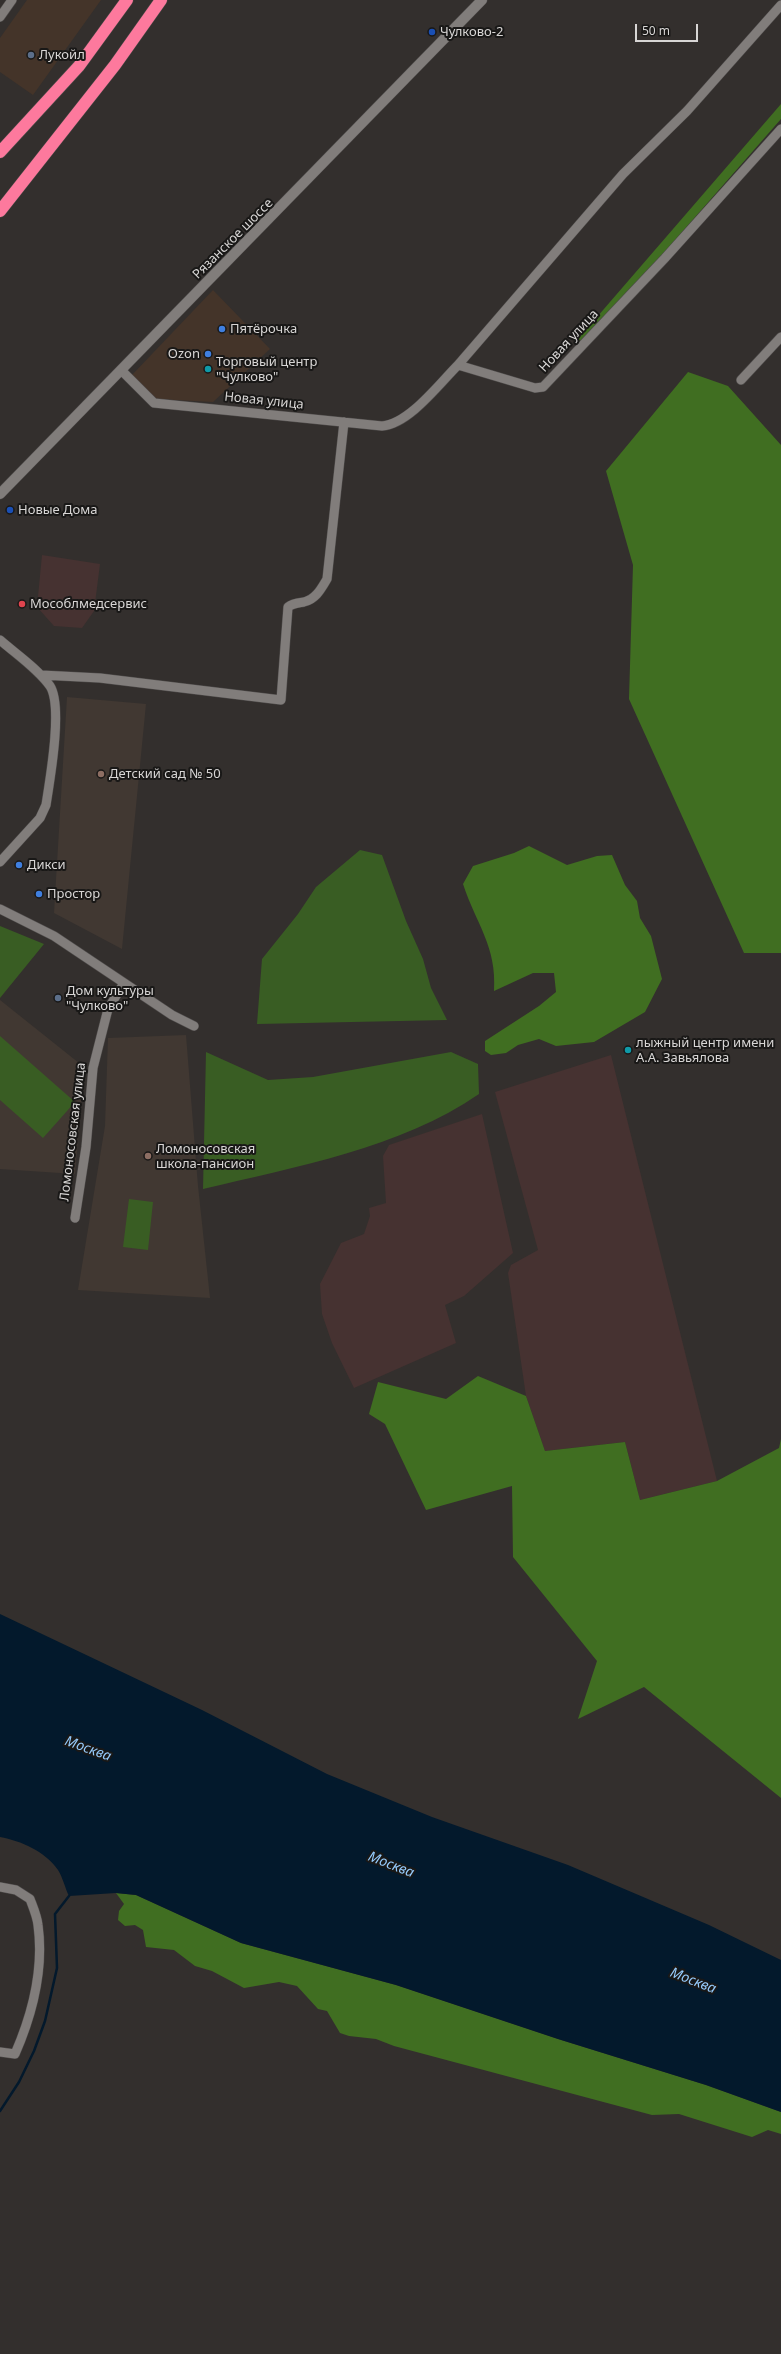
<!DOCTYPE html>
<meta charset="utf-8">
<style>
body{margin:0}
#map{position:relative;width:781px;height:2354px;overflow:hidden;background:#332f2d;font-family:"Noto Sans",sans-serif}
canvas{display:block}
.scale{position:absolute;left:635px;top:24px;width:63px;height:18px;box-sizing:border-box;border:2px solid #d8d6d5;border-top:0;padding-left:5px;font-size:12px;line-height:14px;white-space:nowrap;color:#d8d6d5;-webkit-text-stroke:3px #191817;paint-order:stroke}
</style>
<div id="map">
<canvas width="781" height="2354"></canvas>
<div class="scale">50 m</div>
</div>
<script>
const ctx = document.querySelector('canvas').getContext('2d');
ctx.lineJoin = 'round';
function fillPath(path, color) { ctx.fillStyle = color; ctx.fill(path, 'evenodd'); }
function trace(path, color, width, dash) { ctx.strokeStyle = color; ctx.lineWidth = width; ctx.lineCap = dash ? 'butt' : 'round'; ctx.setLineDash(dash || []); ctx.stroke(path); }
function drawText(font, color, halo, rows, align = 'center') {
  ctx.font = font + ' "Noto Sans",sans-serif'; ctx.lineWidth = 4; ctx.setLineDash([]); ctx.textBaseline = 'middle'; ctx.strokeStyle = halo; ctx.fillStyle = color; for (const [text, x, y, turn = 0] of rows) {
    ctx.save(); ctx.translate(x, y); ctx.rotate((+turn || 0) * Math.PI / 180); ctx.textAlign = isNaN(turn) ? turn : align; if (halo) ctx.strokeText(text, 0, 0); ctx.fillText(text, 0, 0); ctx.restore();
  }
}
fillPath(new Path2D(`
 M27 0H101L33 95 0 72V38Z
 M213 290 270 349 213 402 156 399 132 375Z`), '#443429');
fillPath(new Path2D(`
 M42 555 100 564 94 611 82 628 54 626 37 607Z
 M611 1055 717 1481 640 1500 625 1442 545 1451 526 1396 508 1273 511 1265 538 1250 495 1092Z
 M482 1114 513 1253 464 1296 445 1305 456 1343 354 1388 332 1343 322 1314 320 1284 341 1243 364 1234 370 1216 369 1208 386 1203 383 1156 389 1145Z`), '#463231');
fillPath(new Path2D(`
 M67 697 146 704 122 949 54 913Z
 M0 1000 84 1067 75 1174 0 1169Z
 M186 1035 198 1186 210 1298 78 1290 105 1126 108 1038Z`), '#413832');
fillPath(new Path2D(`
 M360 850 382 855 406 921 423 959 431 988 447 1020 257 1024 262 959 298 914 316 887Z
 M0 926 44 944 0 998Z
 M0 1036 75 1102 43 1138 0 1100Z
 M206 1052 268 1080 313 1077 451 1052 478 1064 479 1094C401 1148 295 1167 203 1189Z
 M129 1199 153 1202 148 1250 123 1247Z`), '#395d23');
fillPath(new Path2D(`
 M781 104V119L584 344 578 339Z
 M688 372 728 386 781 445V953H744L629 699 633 565 606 471Z
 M529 846 567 865 597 856 612 855 625 885 637 901 640 918 651 936 662 979 645 1012 594 1042 556 1046 539 1039 518 1045 506 1053 491 1055 485 1051V1041L539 1006 556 992 554 973H533L494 991C497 946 476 924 463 884L473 866 514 853Z
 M478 1376 526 1396 545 1451 625 1442 640 1500 717 1481 779 1448 781 1439V1798L644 1687 578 1719 597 1661 513 1557 512 1486 426 1510 385 1424 369 1414 378 1382 446 1399Z
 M116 1893 136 1895 241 1943 396 1985 558 2039 706 2085 781 2112V2134L768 2130 752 2137 679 2114 652 2115 394 2046 376 2039 349 2036 340 2033 327 2011 318 2009 297 1986 279 1982 244 1988 212 1971 195 1966 174 1950 146 1947 143 1930 135 1925 125 1926 118 1920 119 1911 124 1904Z`), '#406e21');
fillPath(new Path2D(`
 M0 1614 202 1710 327 1774 432 1817 568 1865 709 1925 781 1960V2112L706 2085 558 2039 396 1985 241 1943 136 1895 116 1893 69 1896C65 1888 63 1878 58 1870 45 1851 21 1841 0 1837Z`), '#03192c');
trace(new Path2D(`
 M0 2111 19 2082 34 2051 45 2021 57 1968 55 1914 69 1896`), '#03192c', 2.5);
const street = new Path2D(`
 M0 17 12 0
 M458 365 623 174 687 111 781 5
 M121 370 154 403 382 426C409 424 439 384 458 365L535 388 543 387 665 258 781 129
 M741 380 781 337
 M0 640C16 654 37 668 50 686 63 706 50 779 46 805L40 818 0 862
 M41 675 100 678 281 700 288 607C293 603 298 603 304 602 316 599 321 589 327 579L344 422
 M0 909 54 936 172 1015 194 1026
 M75 1218 86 1147 93 1068 108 1009 124 983
 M0 1887 16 1890 30 1899C33 1907 37 1916 38 1925 44 1969 32 2015 15 2054L0 2052`);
const secondary = new Path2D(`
 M0 494 482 0`);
const highway = new Path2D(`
 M0 152 79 66 127 0
 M0 211 115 65 161 0`);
trace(street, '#4f4c4b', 10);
trace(secondary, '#4f4c4b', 11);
trace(highway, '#4f4c4b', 13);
trace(street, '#817d7b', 9);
trace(secondary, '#817d7b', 10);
trace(highway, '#fd799d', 12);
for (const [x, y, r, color] of [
 [432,32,4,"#1a4fb4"],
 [31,55,4,"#5c6f8a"],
 [222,329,4,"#3f7fe0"],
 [208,354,4,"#3f7fe0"],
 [208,369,4,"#0f9aa8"],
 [10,510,4,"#1a4fb4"],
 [22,604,4,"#e0444e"],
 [101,774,4,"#8d6e63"],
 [19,865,4,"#3f7fe0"],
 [39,894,4,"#3f7fe0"],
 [58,998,4,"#5c6f8a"],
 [628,1050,4,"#0f9aa8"],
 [148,1156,4,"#8d6e63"]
]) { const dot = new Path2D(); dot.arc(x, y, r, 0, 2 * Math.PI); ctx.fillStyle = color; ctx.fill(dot); trace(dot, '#191817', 1.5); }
drawText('13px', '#d8d6d5', '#191817', [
 ["Чулково-2",440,32],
 ["Лукойл",39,55],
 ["Пятёрочка",230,329],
 ["Ozon",200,354,"right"],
 ["Торговый центр",216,362],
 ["\"Чулково\"",216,377],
 ["Новые Дома",18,510],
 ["Мособлмедсервис",30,604],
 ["Детский сад № 50",109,774],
 ["Дикси",27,865],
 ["Простор",47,894],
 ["Дом культуры",66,991],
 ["\"Чулково\"",66,1006],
 ["лыжный центр имени",636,1043],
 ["А.А. Завьялова",636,1058],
 ["Ломоносовская",156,1149],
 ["школа-пансион",156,1164]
], 'left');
drawText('13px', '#d8d6d5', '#191817', [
 ["Рязанское шоссе",233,239,-45],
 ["Новая улица",569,341,-47],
 ["Новая улица",264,401,6],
 ["Ломоносовская улица",73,1132,-83]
]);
drawText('italic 14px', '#96cbfc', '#191817', [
 ["Москва",88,1749,20],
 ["Москва",391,1865,21],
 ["Москва",693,1981,21]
]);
</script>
